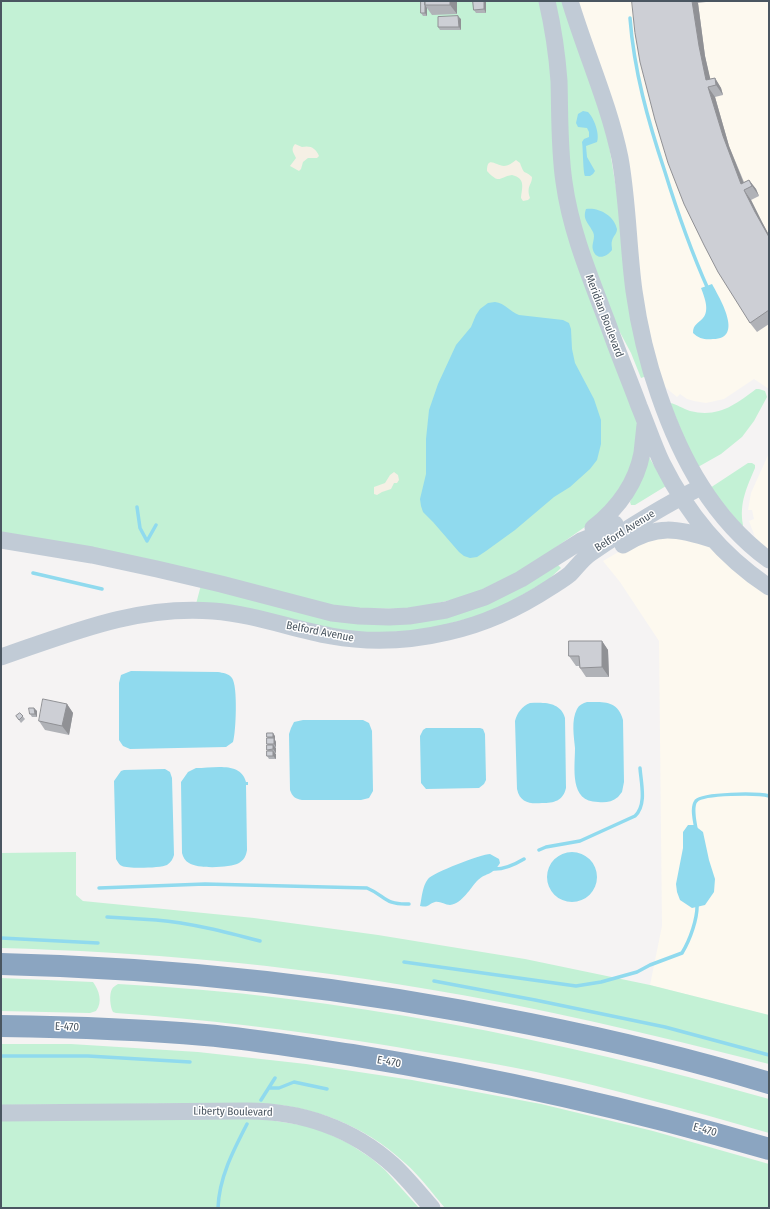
<!DOCTYPE html>
<style>
body{margin:0}
#map{position:relative;width:770px;height:1209px;overflow:hidden;background:#f5f3f3;font-family:"Fira Sans Condensed",sans-serif}
canvas{display:block}
.frame{position:absolute;inset:0;border:2px solid #4a5661;pointer-events:none}
</style>
<div id="map">
<canvas width="770" height="1209"></canvas>
<div class="frame"></div>
</div>
<script>
const ctx = document.querySelector('canvas').getContext('2d');
ctx.lineJoin = 'round';
function fillPath(path, color) { ctx.fillStyle = color; ctx.fill(path, 'evenodd'); }
function trace(path, color, width, dash) { ctx.strokeStyle = color; ctx.lineWidth = width; ctx.lineCap = dash ? 'butt' : 'round'; ctx.setLineDash(dash || []); ctx.stroke(path); }
function drawText(font, color, halo, rows, align = 'center') {
  ctx.font = font + ' "Fira Sans Condensed",sans-serif'; ctx.lineWidth = 3; ctx.setLineDash([]); ctx.textBaseline = 'middle'; ctx.strokeStyle = halo; ctx.fillStyle = color; for (const [text, x, y, turn = 0] of rows) {
    ctx.save(); ctx.translate(x, y); ctx.rotate((+turn || 0) * Math.PI / 180); ctx.textAlign = isNaN(turn) ? turn : align; if (halo) ctx.strokeText(text, 0, 0); ctx.fillText(text, 0, 0); ctx.restore();
  }
}
fillPath(new Path2D(`
 M577 1H769V389L754 379 724 399 706 403 694 401 687 399 680 394 677 397 665 387 659 376Z
 M769 453V551L759 543 755 537 749 521 754 519 752 510H748L751 493Z
 M661 535 707 545 769 594V1015L650 985 662 926 659 641 620 582 603 561 627 547Z`), '#fdf9ef');
fillPath(new Path2D(`
 M1 1H541L551 53 553 135 638 425 631 473 599 517 528 567 469 596 411 609 343 608 1 533Z
 M554 1H564L606 127 647 376 641 378 631 353 615 323 594 272 572 192Z
 M756 389H759L765 391 767 397 754 421 742 437 721 454 698 467H696L670 403C677 404 683 409 690 411 718 418 735 405 756 389Z
 M649 457 666 486 635 505H631L630 502Z
 M748 463H752L755 465V468C747 487 739 503 743 525L742 526 710 488Z
 M557 564 561 568 548 580 493 612 421 631 356 633 196 604 201 585 387 623Z
 M76 852V895L83 901 254 918 378 935 525 959 650 985 769 1015V1064C654 1035 538 1007 421 988 283 964 142 952 1 948V853Z
 M1 978 93 982C99 990 103 1002 96 1011L90 1013 1 1011Z
 M118 984C338 995 557 1039 769 1099V1133C692 1111 614 1089 536 1072 483 1061 431 1053 378 1044 291 1030 204 1019 116 1013L113 1012C110 1007 109 994 112 989 113 987 116 985 118 984Z
 M1 1044H71L198 1052 306 1064 412 1080 541 1104 653 1131 769 1164V1208H445C432 1193 420 1176 405 1163 363 1124 309 1104 252 1103L1 1105Z
 M263 1119 314 1127 348 1143 371 1158 385 1170 419 1208H1V1120Z`), '#c3f1d5');
fillPath(new Path2D(`
 M295 144 302 147C310 145 316 148 319 156L317 158H308L303 162 301 169 299 171 290 166 296 158C294 153 290 150 295 144Z
 M516 160 520 163C525 177 524 169 532 177 532 185 526 186 530 198L528 200 523 201 521 198C522 188 526 178 512 175 499 177 500 185 487 171 487 155 496 166 504 166 508 166 512 163 516 160Z
 M394 472 398 475 399 480 397 483H394L391 489 382 492 377 495 374 494V487L385 483 390 475Z`), '#f5f0e5');
fillPath(new Path2D(`
 M583 111 588 112C594 118 600 134 597 142L586 146 587 157 595 171 593 174 590 176H585C583 173 583 147 582 142L584 139 589 137V132L587 128 578 127 576 123 578 114Z
 M586 209C598 207 614 215 617 229 617 234 613 236 612 241 611 243 612 247 612 250 606 258 596 260 593 250 591 244 596 238 593 232 589 223 582 220 586 209Z
 M712 284C719 297 745 339 713 339 706 340 699 339 693 333 693 324 698 324 703 318 710 310 704 296 701 288Z
 M495 302C505 303 510 312 519 315L563 320 569 323 571 329 572 349 575 363 594 399 601 420V444L597 460 590 469 570 487 554 497 515 530 486 551 477 557 470 558 464 556 459 552 433 522 423 512 421 506 420 499 426 474V439L429 410 438 384 456 345 471 327 476 315 480 309 488 303Z
 M131 671 218 672C223 673 228 673 232 678 238 686 236 733 233 742L226 747 130 749 123 746 119 740V683L121 675Z
 M587 702C603 702 618 700 623 720L624 782 622 792 618 797C612 802 605 803 598 802 569 802 575 768 575 748 574 737 571 720 577 709 579 705 583 703 587 702Z
 M530 703C544 702 561 702 565 718L566 788C563 801 554 803 542 803 530 804 520 803 517 789L515 721C517 713 522 706 530 703Z
 M303 720H363L369 723 372 731 373 791 369 798 361 800H302C295 799 292 796 290 790L289 734 291 728 294 722Z
 M426 728H480L483 729 485 734 486 780 484 784 479 788 426 789 421 783 420 736 423 730Z
 M196 768C213 768 241 761 246 782H248V785H246L247 850C246 856 244 860 239 863 230 868 197 869 189 863 185 861 183 857 182 853L181 782 188 772Z
 M165 769 170 772 172 778 174 855C173 859 171 862 167 865 161 868 128 869 122 866 119 865 118 862 116 859L114 781 121 771 124 770Z
 M688 825H694L703 832 709 860 715 879 714 892 705 905 692 908 680 900 677 892 676 884 683 848V832Z
 M547 877a25 25 0 1 1 50 0a25 25 0 1 1-50 0Z
 M490 854 499 859 500 863C492 876 487 872 478 880 470 888 463 903 450 905 445 905 440 901 435 902 427 904 430 908 420 906 422 897 422 887 428 879 432 873 482 854 490 854Z`), '#90daee');
trace(new Path2D(`
 M630 18C634 71 648 121 665 172 677 211 691 251 708 289
 M137 507 140 528 147 541 156 525
 M33 573 102 589
 M696 829C695 822 691 807 696 801 703 793 758 793 769 796
 M539 850 546 847 580 841 635 816C647 805 641 783 640 768
 M492 869C503 870 514 865 524 859
 M99 888 205 884 367 888C386 896 384 905 409 904
 M107 917C123 918 140 919 156 920 191 923 226 932 260 941
 M1 938 98 943
 M404 962 576 986 601 982 637 972 650 965 682 953C690 940 698 918 697 903
 M434 981 535 1000 665 1027 769 1055
 M1 1056H88L190 1062
 M269 1088H279L294 1082 327 1089
 M261 1100 275 1078
 M218 1208C219 1178 233 1151 247 1124`), '#90daee', 3.5);
trace(new Path2D(`
 M547 1C553 27 557 54 559 81 560 115 559 148 564 182 571 233 591 279 609 327 618 353 629 379 639 406 647 425 653 444 662 463 687 513 722 556 769 587
 M570 1C586 54 609 104 620 158 628 202 628 247 634 291 639 327 647 361 659 395 681 459 713 519 769 560
 M593 528C617 509 636 484 642 453 643 444 644 434 645 425
 M1 540 92 555 157 569 221 584 332 613 359 616 389 617 409 616 446 610 485 597 521 579 581 541 596 535 615 524
 M623 545C657 524 677 528 714 540
 M1 657C71 633 137 605 213 611 254 614 292 629 331 636 370 643 410 641 448 632 485 624 519 608 551 587 557 583 564 579 570 574 577 567 582 559 591 553 626 529 663 506 701 487
 M1 1113 247 1111C301 1111 352 1128 393 1165 407 1178 419 1193 432 1208`), '#c1cbd6', 17);
trace(new Path2D(`
 M1 964C179 968 355 988 530 1024 610 1040 690 1059 769 1083
 M1 1026C69 1027 137 1029 205 1035 254 1039 303 1048 352 1055 493 1078 632 1109 769 1149`), '#8ba5c1', 22);
fillPath(new Path2D(`
 M421 1H457V14L432 15 427 8V16H423L421 13Z
 M473 1H486V13H476L474 10Z
 M632 1H706V2L698 3 705 56 710 79 715 78 721 88 723 95 715 97 729 146 744 182 749 180 756 189 759 196 751 200 762 222 769 235V324L757 332 750 323Z
 M461 19V30H440L438 27Z
 M602 641 608 650 609 677H586L580 668 579 666H576L569 656Z
 M67 704 73 713 69 735 45 730 39 721Z
 M34 708 37 711V717H32L30 714Z
 M20 713 25 719 21 723 16 716Z
 M275 736V740L276 742V747H275L276 748V753H274L276 754V759H269L267 756 268 751 267 750 268 745 267 744 268 738 267 737Z`), '#b0b2b7');
fillPath(new Path2D(`
 M425 1V5L427 8V16L425 13Z
 M450 1H457V14L450 5Z
 M484 1H486V13L484 9Z
 M692 1H697L698 3 705 56 712 86 706 80 699 46Z
 M458 16 461 19V30L459 27Z
 M715 78 721 88 723 95 716 85Z
 M708 87 715 97 729 146 746 189 741 184 723 136Z
 M749 180 756 189 759 196 752 186Z
 M744 190 751 200 762 222 769 235V237L755 212Z
 M602 641 608 650 609 677 602 667Z
 M67 704 73 713 69 735 62 726Z
 M34 708 37 711V717L35 714Z
 M273 733 275 736V740L273 737Z
 M274 738 276 742V747L274 744Z
 M273 745 276 748V753L273 749Z
 M273 751 276 754V759L273 756Z`), '#909195');
const building = new Path2D(`
 M421 1H425V13H421Z
 M425 1H450V5H425Z
 M473 1H484V9L474 10Z
 M632 1H692L699 46 706 80 715 78 716 85 708 87 723 136 741 184 749 180 752 186 744 190 755 212 769 237V310L750 323 718 272 704 245 684 204 668 163 655 120 640 62 635 33Z
 M458 16 459 27H438V17Z
 M569 641H602V667L580 668 579 656H569Z
 M43 699 67 704 62 726 39 721Z
 M29 708H34L35 714H30Z
 M20 713 23 716 19 720 16 716Z
 M267 733H273V737H267Z
 M267 738H274V744H267Z
 M267 745H273V749L267 750Z
 M267 751H273V756H267Z`);
fillPath(building, '#cdcfd5');
trace(building, '#909195', 1);
drawText('11px', '#4a5661', '#fff', [
 ["Meridian Boulevard",604,316,69],
 ["Belford Avenue",625,531,-32],
 ["Belford Avenue",320,632,11],
 ["E-470",67,1027,2],
 ["E-470",389,1062,10],
 ["Liberty Boulevard",233,1112,1],
 ["E-470",705,1130,15]
]);
</script>
